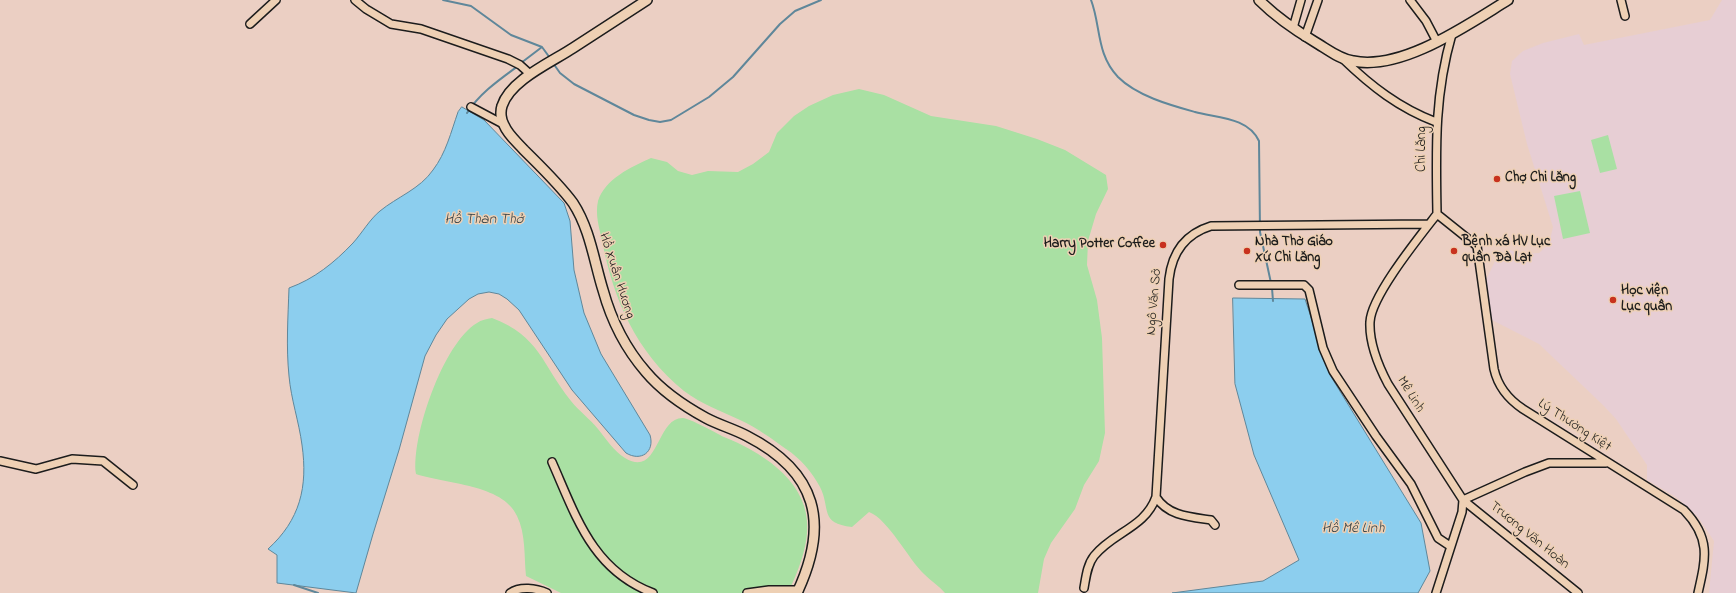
<!DOCTYPE html>
<meta charset="utf-8">
<style>
body{margin:0}
canvas{display:block;background:#ebcfc3}
</style>
<canvas width="1736" height="593"></canvas>
<script>
const ctx = document.querySelector('canvas').getContext('2d');
ctx.lineJoin = 'round';
function fillPath(path, color) { ctx.fillStyle = color; ctx.fill(path, 'evenodd'); }
function trace(path, color, width, dash) { ctx.strokeStyle = color; ctx.lineWidth = width; ctx.lineCap = dash ? 'butt' : 'round'; ctx.setLineDash(dash || []); ctx.stroke(path); }
function drawText(font, color, halo, rows, align = 'center') {
  ctx.font = font + ' "Indie Flower",sans-serif'; ctx.lineWidth = 3; ctx.setLineDash([]); ctx.textBaseline = 'middle'; ctx.strokeStyle = halo; ctx.fillStyle = color; for (const [text, x, y, turn = 0] of rows) {
    ctx.save(); ctx.translate(x, y); ctx.rotate((+turn || 0) * Math.PI / 180); ctx.textAlign = isNaN(turn) ? turn : align; if (halo) ctx.strokeText(text, 0, 0); ctx.fillText(text, 0, 0); ctx.restore();
  }
}
fillPath(new Path2D(`
 M1722 0H1736V593H1709L1714 541 1698 517 1676 497 1647 480V465L1616 419 1603 405 1539 344 1492 320 1486 280 1496 259 1510 250 1521 254 1539 253 1549 244 1553 227 1527 144 1510 74 1512 61 1523 51 1543 43 1579 34 1584 45 1710 20Z`), '#e7ced4');
fillPath(new Path2D(`
 M859 89 884 95 931 116 996 126 1037 139 1065 150 1106 175 1108 189 1096 214 1088 241 1087 265 1097 300 1102 338 1105 433 1099 461 1084 485 1075 509 1051 543 1044 559 1038 593H945C939 586 931 581 924 574 909 560 888 519 869 512L852 527C819 523 831 509 820 487 812 472 800 458 786 449 771 438 757 428 740 420 721 411 701 404 684 391 636 352 613 299 602 240 599 228 595 214 598 201 605 179 631 167 651 158L667 162 678 171 692 175 708 171 738 172 753 164 769 152 777 133 794 116 809 106 833 95Z
 M1608 135 1617 169 1600 173 1591 140Z
 M1580 191 1590 233 1563 239 1554 196Z
 M492 318C540 336 542 365 571 401 579 411 590 419 598 429 606 439 614 451 625 458 659 479 656 417 683 418 689 418 716 433 724 437 759 451 804 478 807 521 809 545 798 572 788 593H561L526 576C524 557 526 534 517 516 503 484 445 484 416 474 411 437 443 343 477 323 481 320 487 319 492 318Z`), '#a9e0a3');
const water = new Path2D(`
 M462 107 484 120 564 203 570 221 574 270 584 313 601 354 650 435C655 452 641 462 626 453L572 390 519 310 507 299 499 294 489 292 478 294 469 299 447 319 436 335 425 356 399 450 373 534 356 593 277 583V555L268 549C300 520 308 487 302 445 299 422 291 399 289 376 286 347 288 317 289 288 314 279 334 263 353 243 362 233 370 219 380 211 397 197 420 189 433 170 446 153 451 132 458 112Z
 M1233 298 1305 299 1330 375 1421 523 1430 571 1418 593H1172L1263 581 1299 560 1254 455 1235 384Z`);
fillPath(water, '#8cceee');
trace(water, '#5f879a', 1);
trace(new Path2D(`
 M443 0 471 6 511 35 542 47 550 58
 M1091 0C1101 26 1096 54 1118 77 1137 96 1170 105 1195 112 1217 118 1248 117 1259 141L1260 232 1271 283
 M521 63 542 47
 M553 63 560 73 574 84 634 115 649 120 660 122 671 120 709 97 733 77 780 24 795 11 821 0
 M467 113C480 93 499 80 518 66
 M1272 288 1273 301
 M294 585 318 593`), '#5f879a', 2);
const minor = new Path2D(`
 M355 0 366 9 391 24 421 29 508 59 520 65 530 74
 M1410 0 1426 21 1437 42
 M1621 0 1625 16
 M250 24 276 0
 M1293 28 1301 0
 M1305 37 1318 0
 M1343 59C1371 86 1399 108 1436 122
 M471 107 503 124
 M1437 214 1477 246 1494 369C1498 387 1508 399 1523 409L1684 510C1711 538 1706 558 1698 593
 M1437 214C1436 150 1434 96 1452 34
 M1239 285H1304L1309 290 1323 348 1333 371 1376 436 1411 484 1438 538 1450 546
 M0 461 36 469 72 459 103 461 133 485
 M552 462C576 516 592 570 653 593
 M1156 497C1168 516 1190 517 1211 520L1215 525
 M1084 588C1086 577 1087 565 1094 556 1113 532 1145 528 1156 497L1169 279C1172 253 1185 234 1211 226L1429 224
 M510 593C520 586 536 588 547 593
 M747 593 769 590H799
 M1436 593 1462 512 1463 500 1388 384C1378 365 1369 344 1370 322 1371 296 1420 236 1437 214
 M1578 593 1463 500 1525 472 1549 463H1606`);
const major = new Path2D(`
 M647 0C622 16 598 32 573 48 552 62 510 80 502 106 500 112 501 120 504 125 508 135 517 142 524 150 541 167 559 184 573 203 590 229 594 261 603 290 611 319 626 349 646 372 662 391 684 406 706 418 719 425 734 429 747 436 817 472 830 523 797 593
 M1259 0C1276 17 1295 30 1315 42 1327 49 1339 59 1353 61 1402 71 1467 25 1508 0`);
trace(minor, '#1c1c1c', 10);
trace(major, '#1c1c1c', 12);
trace(minor, '#eed0b4', 7);
trace(major, '#eed0b4', 9);
for (const [x, y, r, color] of [
 [1497,179,4,"#c8321e"],
 [1163,245,4,"#c8321e"],
 [1247,251,4,"#c8321e"],
 [1454,251,4,"#c8321e"],
 [1613,300,4,"#c8321e"]
]) { const dot = new Path2D(); dot.arc(x, y, r, 0, 2 * Math.PI); ctx.fillStyle = color; ctx.fill(dot); trace(dot, '#eed0b4', 1.5); }
drawText('14px', '#1c1c1c', '#eed0b4', [
 ["Chi Lăng",1423,149,-90],
 ["Hồ Xuân Hương",616,276,72],
 ["Ngô Văn Sở",1155,302,-85],
 ["Mê Linh",1410,395,58],
 ["Lý Thường Kiệt",1574,426,33],
 ["Trương Văn Hoàn",1529,536,39]
]);
drawText('bold 14px', '#1c1c1c', '#eed0b4', [
 ["Chợ Chi Lăng",1505,179],
 ["Nhà Thờ Giáo",1255,243],
 ["Xứ Chi Lăng",1255,259],
 ["Bệnh xá HV Lục",1462,243],
 ["quân Đà Lạt",1462,259],
 ["Harry Potter Coffee",1155,245,"right"],
 ["Học viện",1621,292],
 ["Lục quân",1621,308]
], 'left');
drawText('italic 15px', '#324046', '#eed0b4', [
 ["Hồ Than Thở",484,221],
 ["Hồ Mê Linh",1353,530]
]);
</script>
